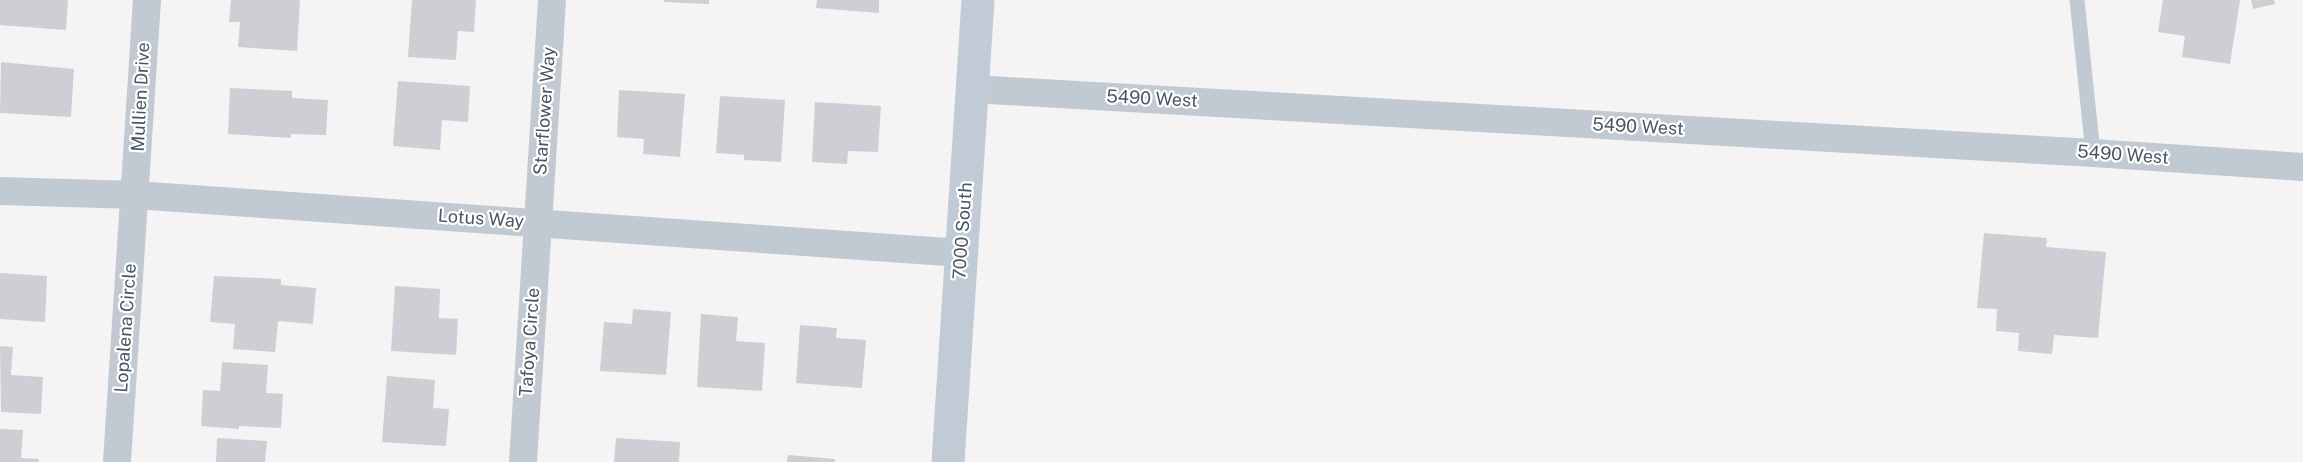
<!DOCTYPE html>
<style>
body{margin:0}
canvas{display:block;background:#f5f3f3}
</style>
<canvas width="2303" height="462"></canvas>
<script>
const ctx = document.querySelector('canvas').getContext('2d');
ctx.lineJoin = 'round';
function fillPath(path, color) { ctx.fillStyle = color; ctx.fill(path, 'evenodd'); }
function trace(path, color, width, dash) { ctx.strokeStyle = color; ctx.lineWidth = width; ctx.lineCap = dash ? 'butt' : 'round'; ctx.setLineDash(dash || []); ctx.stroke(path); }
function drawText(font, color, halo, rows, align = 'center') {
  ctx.font = font + ' "Public Sans",sans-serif'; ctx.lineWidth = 4.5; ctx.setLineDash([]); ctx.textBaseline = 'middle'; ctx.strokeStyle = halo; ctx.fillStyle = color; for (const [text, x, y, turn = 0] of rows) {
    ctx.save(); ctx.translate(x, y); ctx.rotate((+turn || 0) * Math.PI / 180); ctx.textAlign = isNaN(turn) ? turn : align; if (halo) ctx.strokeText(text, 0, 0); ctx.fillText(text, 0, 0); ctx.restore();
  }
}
fillPath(new Path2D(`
 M0 0H68L66 30 0 25Z
 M231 0H300L297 51 238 47 240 22H229Z
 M412 0H476L474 32 458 31 456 60 408 57Z
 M664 0H709V4L664 2Z
 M817 0H879V13L816 8Z
 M2163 0H2240L2230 64 2182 57 2185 36 2158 32Z
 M2251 0H2274L2275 4 2253 9Z
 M1 62 74 69 71 117 0 113Z
 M398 81 470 86 468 122 442 120 440 150 393 146Z
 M230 88 292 91V98L328 100 326 135 291 134V138L228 134Z
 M619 90 685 94 680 157 643 154 644 139 617 137Z
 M720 96 785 100 781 162 744 160V155L716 153Z
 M815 102 881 106 878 152 848 151 847 164 812 162Z
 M1984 233 2047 238 2046 247 2106 252 2098 338 2054 335 2052 354 2018 351 2019 333 1996 331 1997 309 1977 308Z
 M0 273 47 276 45 322 0 319Z
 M214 276 281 279V285L316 288 313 324 278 321 275 352 233 349 235 324 210 322Z
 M395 286 440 289 439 318 458 319 456 355 391 351Z
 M633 309 671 312 666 375 600 371 604 322 632 324Z
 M701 314 738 317 736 341 765 343 762 391 697 387Z
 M800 325 837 328 836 338 866 340 862 388 796 383Z
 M0 346 13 347 11 375 43 377 41 414 1 412Z
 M222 362 268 365 266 393 283 394 281 428 239 426V429L201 426 203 390 220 391Z
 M387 376 435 380 433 408 449 409 446 446 382 442Z
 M0 429 23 430 21 458 39 459V462H0Z
 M217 438 267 441 265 462H216Z
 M616 438 680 442 679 462H614Z
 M788 455 835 459V462H787Z`), '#cdcfd5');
trace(new Path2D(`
 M2077 0 2093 153`), '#c1cad2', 15);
trace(new Path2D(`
 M972 89 2093 153 2303 167
 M0 191 135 195 961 253
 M117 462 147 0
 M523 462 552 0`), '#c1cad2', 28);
trace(new Path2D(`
 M948 462 978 0`), '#c1cbd6', 33);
drawText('18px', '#4a5661', '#fff', [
 ["Mullien Drive",141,97,-87],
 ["5490 West",1152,99,3],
 ["Starflower Way",545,111,-86],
 ["5490 West",1638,127,3],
 ["5490 West",2123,155,4],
 ["Lotus Way",481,219,4],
 ["7000 South",963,231,-86],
 ["Lopalena Circle",126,328,-86],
 ["Tafoya Circle",530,342,-86]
]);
</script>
